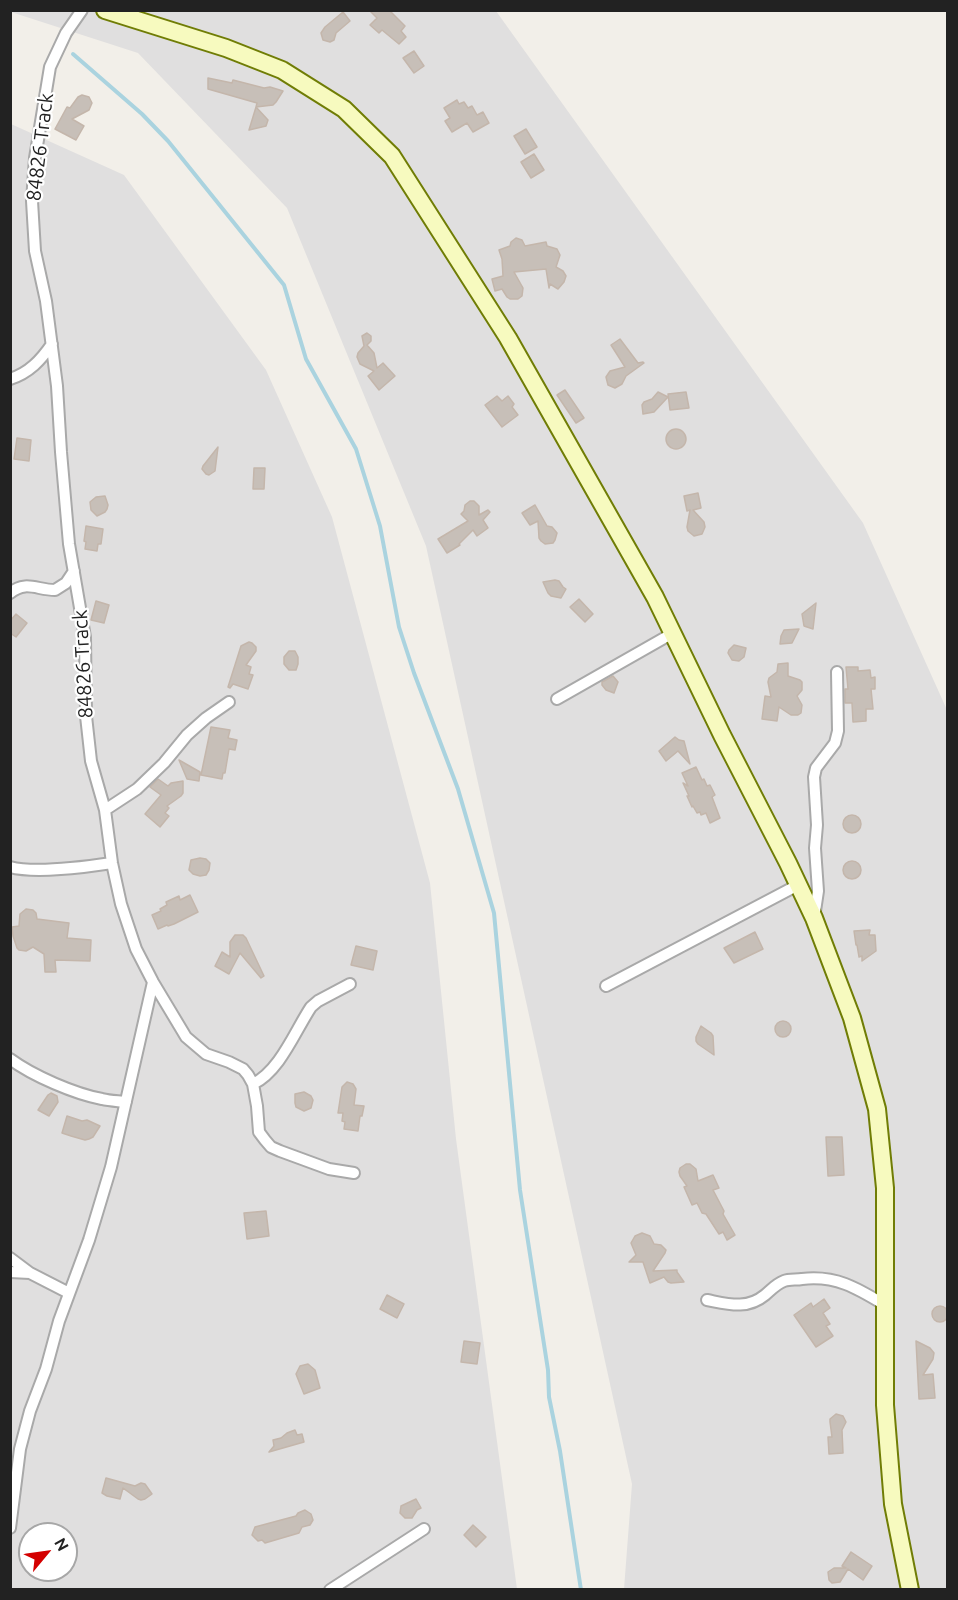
<!DOCTYPE html>
<style>
body{margin:0}
#map{position:relative;width:958px;height:1600px;overflow:hidden;background:#f2efe9;font-family:Ubuntu,sans-serif}
canvas{display:block}
.frame{position:absolute;inset:0;border:12px solid #222;pointer-events:none}
.north{position:absolute;left:18px;top:1522px;width:60px;height:60px;box-sizing:border-box;background:#fff;border:2px solid #a7a7a7;border-radius:50%;rotate:61deg;font-size:16px;font-weight:700;line-height:24px;text-align:center;color:#222}
.north::after{content:'';display:block;margin:auto;width:21px;height:27px;background:#d40000;clip-path:polygon(50% 0,100% 100%,50% 72%,0 100%)}
</style>
<div id="map">
<canvas width="958" height="1600"></canvas>
<div class="frame"></div>
<div class="north">N</div>
</div>
<script>
const ctx = document.querySelector('canvas').getContext('2d');
ctx.lineJoin = 'round';
function fillPath(path, color) { ctx.fillStyle = color; ctx.fill(path, 'evenodd'); }
function trace(path, color, width, dash) { ctx.strokeStyle = color; ctx.lineWidth = width; ctx.lineCap = dash ? 'butt' : 'round'; ctx.setLineDash(dash || []); ctx.stroke(path); }
function drawText(font, color, halo, rows, align = 'center') {
  ctx.font = font + ' Ubuntu,sans-serif'; ctx.lineWidth = 4.5; ctx.setLineDash([]); ctx.textBaseline = 'middle'; ctx.strokeStyle = halo; ctx.fillStyle = color; for (const [text, x, y, turn = 0] of rows) {
    ctx.save(); ctx.translate(x, y); ctx.rotate((+turn || 0) * Math.PI / 180); ctx.textAlign = isNaN(turn) ? turn : align; if (halo) ctx.strokeText(text, 0, 0); ctx.fillText(text, 0, 0); ctx.restore();
  }
}
fillPath(new Path2D(`
 M11 10 496 11 863 523 947 710V1589H624L632 1484 426 546 287 208 138 53 11 12Z
 M11 124 124 175 266 370 332 517 430 883 456 1139 517 1589 11 1590ZM30 1534H66V1570H30Z`), '#e0dfdf');
trace(new Path2D(`
 M73 54 142 114 168 141 284 285 306 359 356 449 380 526 399 627 414 673 458 789 494 913 520 1190 548 1370 549 1397 560 1451 581 1590`), '#aad3df', 4);
const building = new Path2D(`
 M369 10H389L405 26 401 31 406 37 399 44 382 30 379 33 370 25 377 18Z
 M343 12 350 21 336 33 334 40 330 42 323 40 321 33 325 27Z
 M414 51 424 66 414 73 403 58Z
 M208 78 232 83 233 80 264 88 270 87 283 91 276 102 273 105 256 107 257 103 208 89Z
 M82 95 89 97 92 103 89 110 72 119 84 126 76 140 55 129 67 107 70 108 78 97Z
 M457 100 459 104 464 102 468 108 472 106 477 115 483 112 489 123 473 132 467 123 452 132 445 121 450 118 444 108Z
 M256 107 268 120 266 126 249 130Z
 M526 129 537 147 525 154 514 136Z
 M534 154 544 170 531 178 521 162Z
 M516 238 522 240 525 246 546 242 547 246 557 249 560 255 556 267 563 271 566 276 564 282 558 289 550 284 549 288 546 269 514 272 523 288 522 296 518 299H510L507 297 502 289 495 291 492 279 503 276 502 259 499 250 510 246 511 242Z
 M367 333 371 336V341L367 345 374 353 377 368 383 363 395 376 379 390 368 376 374 371 360 364 357 357 358 353 364 346 362 336Z
 M620 339 638 363 643 362 644 363 626 376 622 384 615 388 608 385 606 377 610 371 625 367 611 345Z
 M565 390 584 418 576 423 557 395Z
 M658 392 668 397 654 412 643 414 642 405 644 402 652 399Z
 M686 392 689 408 670 410 668 394Z
 M497 396 502 401 508 396 514 404 512 407 518 415 502 427 485 405Z
 M666 439a10 10 0 1 1 20 0a10 10 0 1 1-20 0Z
 M17 438 31 440 29 461 14 459Z
 M218 447 215 471 209 475 206 474 202 469 203 466Z
 M254 468H265L264 489H253Z
 M698 493 701 508 693 510 704 522 705 527 702 534 694 536 688 531 687 527 690 510 687 511 684 496Z
 M105 496 108 505 107 509 105 512 97 516 91 510 90 502 96 497Z
 M470 501H474L479 506V515L488 510 490 512 483 520 488 528 477 536 473 530 459 544 460 545 447 553 438 539 468 521 461 514 464 511 465 505Z
 M535 505 547 526 552 527 557 533 555 540 553 543 545 544 541 541 539 538 538 521 530 525 522 513Z
 M86 526 103 529 101 544H98L97 551 85 549 86 542 84 541Z
 M555 580 559 581 563 587 566 589 561 598 551 596 548 593 543 582Z
 M579 599 593 614 585 622 570 607Z
 M96 601 109 605 104 623 91 620Z
 M816 603 813 629 804 626 802 614Z
 M16 614 27 623 16 637 10 633V621Z
 M799 629 792 643 780 644 781 636 784 630Z
 M249 642 252 643 256 647V651L246 665 251 667 249 674 253 675 248 689 233 684 230 688 228 687 241 646Z
 M734 645 746 648 744 657 739 661 732 660 728 653 729 650Z
 M289 651H295L298 657V664L296 670H289L284 664V657Z
 M788 663V676L800 680 802 682V690L797 696 802 705 801 713 798 715H791L779 707 777 721 762 719 765 696 771 697 768 682 769 678 777 672 778 664Z
 M846 667H858V671L870 670 871 678 875 677V689H871L873 709H866V721L853 722 852 703H845V689H848Z
 M613 676 618 682 614 693 606 690 602 685V682Z
 M211 727 230 730 228 738 237 740 235 750 229 749 225 773H223L222 779 201 775Z
 M675 737 679 740 684 741 690 764 678 751 666 761 659 751Z
 M179 760 200 772 199 781 187 779Z
 M696 767 702 780 704 779 707 786 710 785 715 795 712 797 720 818 710 823 706 813 701 815 700 812 697 813 693 806 692 807 687 796H689L683 783 688 786 682 773Z
 M158 779 168 786 171 783 183 781V793L181 796 167 806 169 808 165 813 169 816 160 827 145 814 161 795 150 787Z
 M843 824a9 9 0 1 1 18 0a9 9 0 1 1-18 0Z
 M200 858 206 859 210 863 209 870 206 875 200 876 193 874 189 870 191 860Z
 M843 870a9 9 0 1 1 18 0a9 9 0 1 1-18 0Z
 M190 895 198 912 174 924 168 926 167 925 158 929 152 915 161 911 160 909 167 905 166 902 179 896 180 900Z
 M26 909 33 910 36 913 37 919 69 923 67 938 91 940 90 961 55 960 56 972H45L44 954 33 947 26 951 19 950 17 948 13 936 12 927 19 926 20 914Z
 M870 930 869 935H875L876 951 862 961V956L859 957 857 945H856L854 931Z
 M755 932 763 949 734 963 724 948Z
 M235 935H243L246 938 264 976 261 978 240 953 229 974 215 966 222 952 230 957V942Z
 M356 946 377 951 373 970 351 965Z
 M775 1029a8 8 0 1 1 16 0a8 8 0 1 1-16 0Z
 M701 1026 711 1033 713 1036 714 1055 698 1044 696 1041V1037Z
 M347 1082 353 1084 356 1089 354 1105 364 1106 362 1116H360L358 1131 344 1129 345 1122 342 1121 343 1113H338L342 1087Z
 M304 1092 311 1096 313 1100 311 1108 304 1111 296 1107 295 1103V1094Z
 M51 1093 57 1096 58 1102 49 1116 38 1110 48 1095Z
 M67 1116 82 1121 87 1120 100 1126 93 1137 89 1139 85 1140 71 1136 62 1133Z
 M826 1137H842L844 1175 828 1176Z
 M686 1164H690L696 1169 698 1181 713 1175 719 1188 713 1190 724 1211 723 1214 735 1235 727 1240 723 1232 719 1234 706 1214 702 1213 697 1203 692 1205 684 1187 687 1186 680 1176 679 1172 680 1168Z
 M266 1211 269 1236 247 1239 244 1213Z
 M642 1233 650 1236 654 1244 661 1245 666 1250 665 1253 653 1271 677 1270V1272L684 1282 671 1283 668 1282 664 1277 650 1283 643 1262H629L636 1255 631 1243 635 1236Z
 M387 1295 404 1304 397 1318 380 1309Z
 M824 1299 830 1308 823 1313 830 1324 826 1326 833 1336 816 1347 794 1315 811 1303 813 1307Z
 M932 1314a8 8 0 1 1 16 0a8 8 0 1 1-16 0Z
 M464 1341 480 1343 477 1364 461 1362Z
 M916 1341 930 1348 934 1353 933 1359 923 1375 933 1374 935 1398 919 1399Z
 M308 1364 315 1370 320 1388 304 1394 296 1374 300 1366Z
 M836 1414 843 1416 846 1422 842 1430 843 1453 829 1454 828 1437H832L830 1422V1419Z
 M295 1430 297 1435 302 1434 304 1442 269 1452 274 1446 273 1440 281 1438 287 1433Z
 M106 1478 135 1486 141 1483 145 1484 152 1494 145 1499 141 1500 138 1499 123 1488 120 1499 107 1496 102 1493Z
 M416 1499 421 1508 417 1510 412 1518H405L400 1513 401 1506Z
 M305 1510 311 1514 313 1520 310 1525 302 1527 299 1533 265 1543 262 1540 258 1541 252 1535 255 1527 296 1516 298 1513Z
 M473 1525 486 1537 476 1547 464 1535Z
 M851 1552 872 1566 863 1580 848 1569 840 1582 832 1583 829 1580 828 1572 834 1568H846L842 1566Z`);
fillPath(building, '#c7bfb8');
trace(building, '#c4b6ab', 1.5);
const street = new Path2D(`
 M82 10 66 33 50 67 35 158 32 201 35 251 46 301 57 386 61 452 69 544 85 637 86 716 91 761 105 810 112 863 121 904 136 949 153 982 186 1037 206 1054 229 1062 243 1069 248 1075 253 1084 257 1106 259 1132 265 1140 271 1147 280 1151 329 1169 354 1173
 M10 379C29 373 41 360 52 344
 M10 593C26 580 37 590 55 590L66 583 74 571
 M557 699 673 633
 M105 810 137 789 164 763 187 735 206 718 229 702
 M10 867C36 874 85 867 112 863
 M814 918 818 891 815 848 817 825 814 777 816 768 835 743 838 731 837 672
 M606 986 798 885
 M10 1059C33 1076 75 1094 102 1099 110 1101 118 1101 126 1102
 M253 1084C280 1071 295 1031 311 1007L318 1001 350 984
 M10 1258 30 1273 69 1293
 M10 1272 30 1273
 M707 1300C728 1304 747 1310 765 1295 771 1290 776 1284 784 1281 789 1279 796 1280 802 1279 836 1275 857 1288 885 1305
 M10 1528 20 1449 30 1411 46 1369 59 1321 89 1240 111 1167 153 982
 M330 1590 424 1529`);
const secondary = new Path2D(`
 M105 10 226 48 282 70 344 109 392 156 508 338 655 597 722 735 788 863 814 918 852 1018 877 1109 885 1188V1405L893 1504 910 1590`);
trace(street, '#a9a9a9', 14);
trace(secondary, '#707d05', 20);
trace(street, '#fff', 10);
trace(secondary, '#f7fabf', 16);
drawText('20px', '#222', '#fff', [
 ["84826 Track",40,147,-83],
 ["84826 Track",83,664,-93]
]);
</script>
